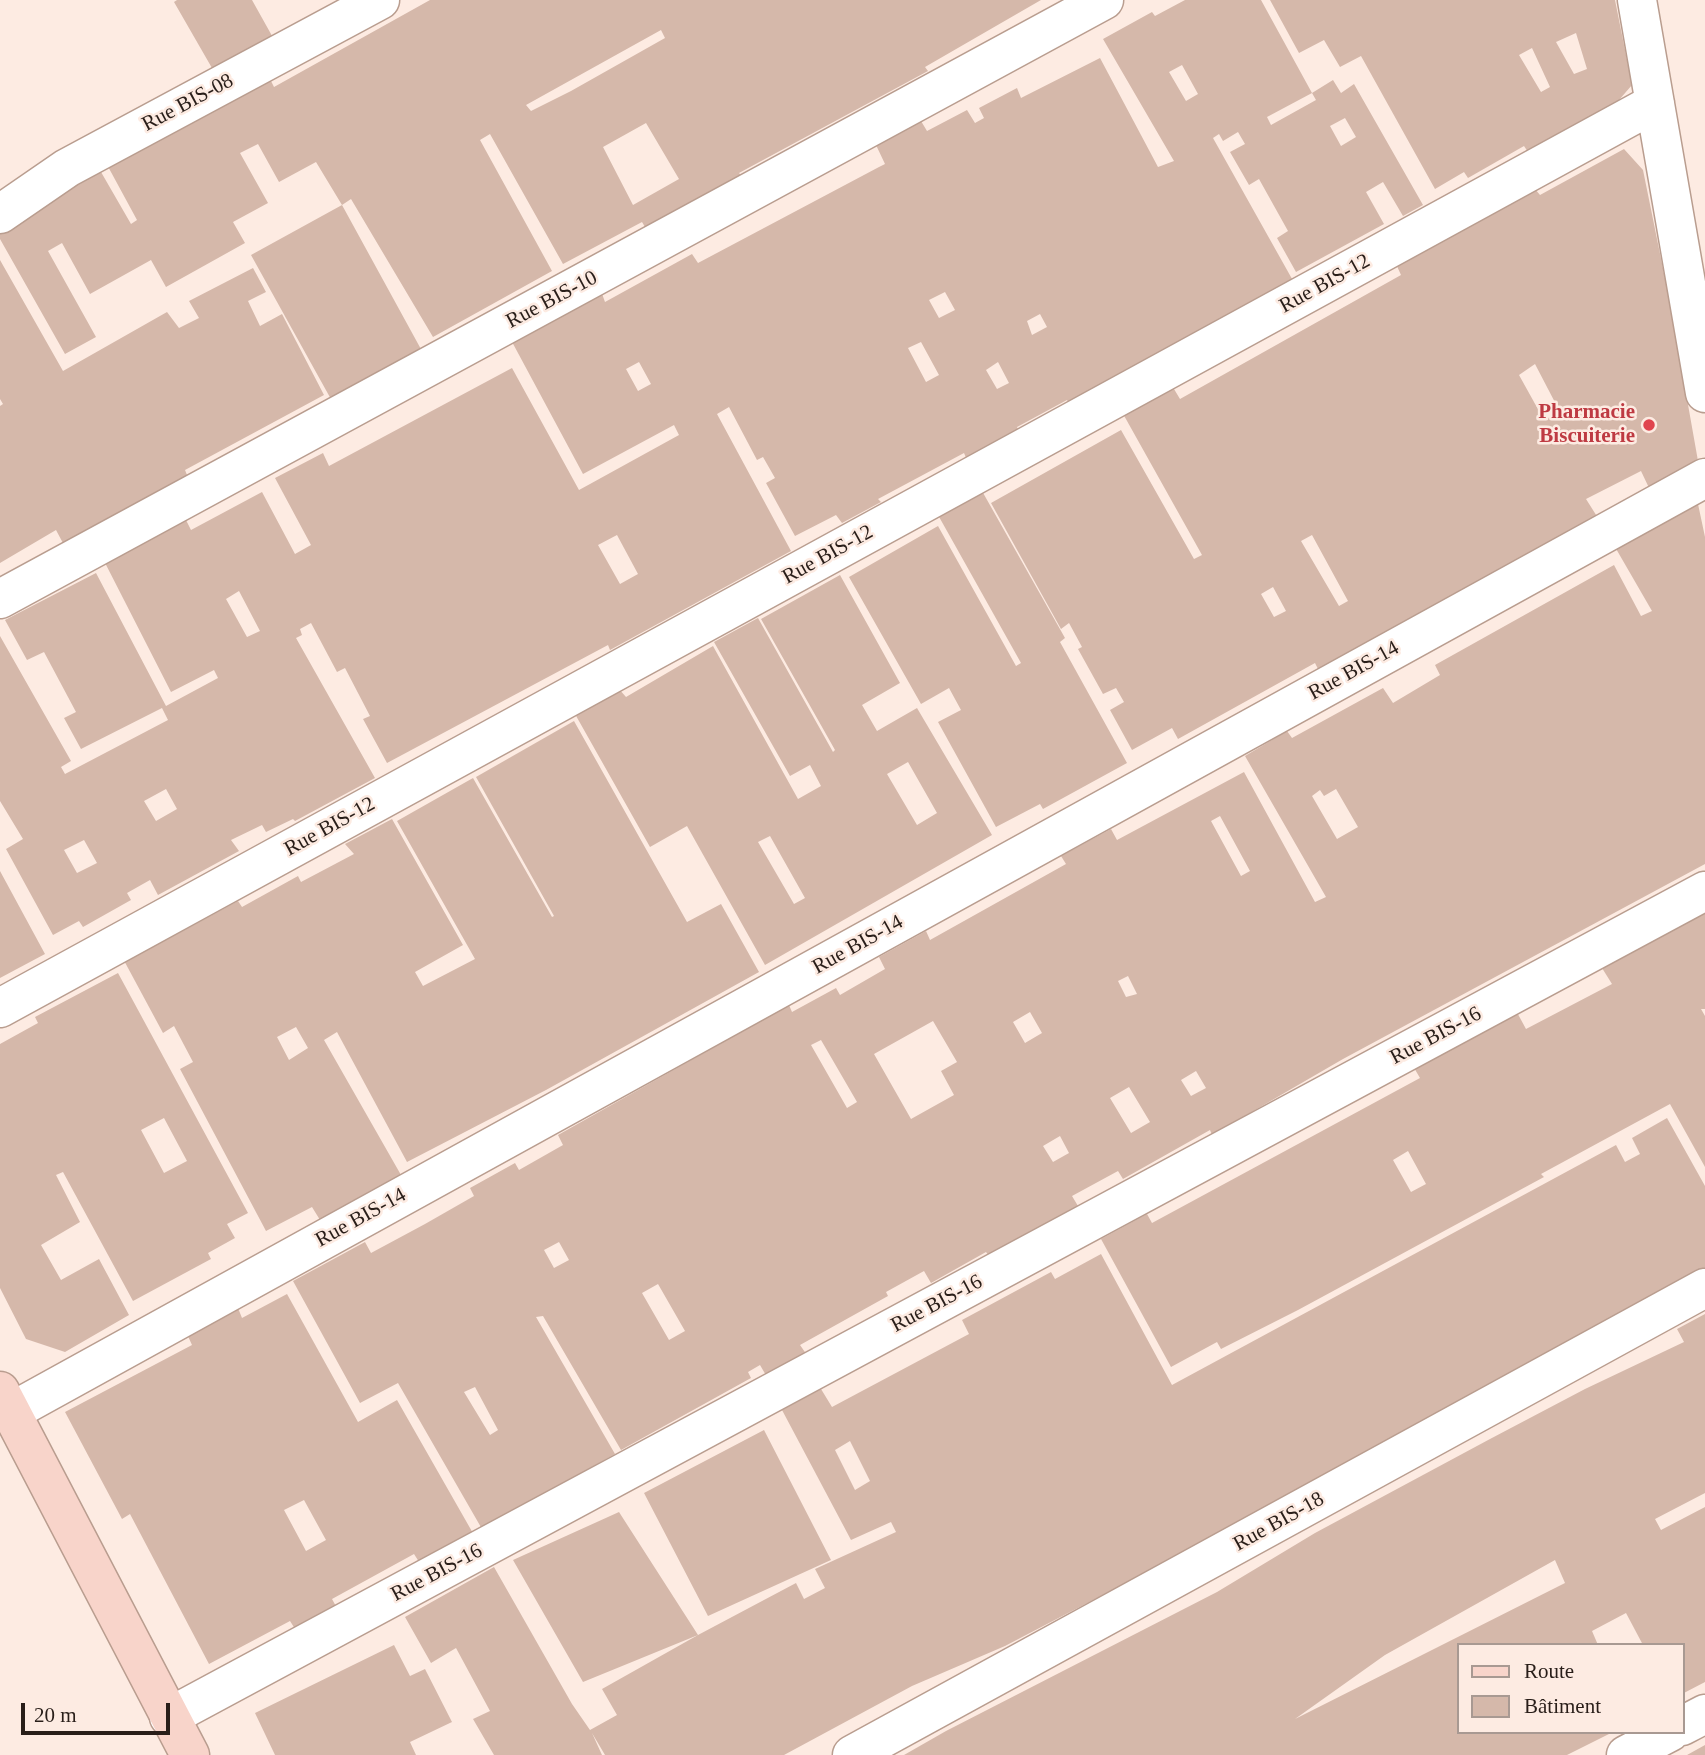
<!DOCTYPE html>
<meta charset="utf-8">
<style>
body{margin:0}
#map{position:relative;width:1705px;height:1755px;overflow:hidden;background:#fdebe2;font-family:Georgia,serif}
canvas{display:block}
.legend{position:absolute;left:1457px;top:1643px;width:228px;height:91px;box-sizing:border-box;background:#fdebe2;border:2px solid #a89992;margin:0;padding:9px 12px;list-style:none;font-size:21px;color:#291e19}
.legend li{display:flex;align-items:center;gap:14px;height:35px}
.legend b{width:35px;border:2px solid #a89992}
.scale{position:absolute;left:21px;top:1703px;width:149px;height:32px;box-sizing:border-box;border:4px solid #291e19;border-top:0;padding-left:9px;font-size:21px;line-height:24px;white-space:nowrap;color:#291e19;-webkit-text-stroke:5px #fdebe2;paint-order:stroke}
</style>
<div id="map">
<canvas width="1705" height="1755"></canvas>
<ul class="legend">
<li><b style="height:9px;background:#f8d4ca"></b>Route</li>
<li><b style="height:19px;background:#d5b8aa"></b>Bâtiment</li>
</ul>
<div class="scale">20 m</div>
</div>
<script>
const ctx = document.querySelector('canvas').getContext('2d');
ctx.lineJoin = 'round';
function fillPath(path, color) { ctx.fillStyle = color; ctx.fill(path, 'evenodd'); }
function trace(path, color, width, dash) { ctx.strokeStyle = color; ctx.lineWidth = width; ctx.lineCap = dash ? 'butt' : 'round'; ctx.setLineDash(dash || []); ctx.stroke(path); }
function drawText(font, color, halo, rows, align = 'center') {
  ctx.font = font + ' Georgia,serif'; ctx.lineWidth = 5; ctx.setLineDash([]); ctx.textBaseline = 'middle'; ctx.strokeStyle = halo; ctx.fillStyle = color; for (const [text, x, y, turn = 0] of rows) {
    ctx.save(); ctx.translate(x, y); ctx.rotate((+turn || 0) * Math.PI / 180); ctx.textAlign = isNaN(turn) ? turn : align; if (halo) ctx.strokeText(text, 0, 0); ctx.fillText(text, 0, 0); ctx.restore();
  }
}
fillPath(new Path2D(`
 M177 0H252L276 43 216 75 174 2Z
 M430 0H1041L925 67 928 71 739 173 744 179 648 232 642 222 563 264 490 134 480 140 552 271 433 337 351 199 342 205 316 162 279 182 258 144 240 153 268 203 233 222 245 243 166 287 151 260 90 294 62 243 48 251 96 337 65 354 0 239V227L101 172 131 224 137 220 105 161 266 71 274 87ZM661 30 665 38 571 91 531 111 526 105ZM646 123 679 179 633 205 603 147Z
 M1185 0H1261L1312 93 1267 117 1271 125 1316 100 1312 93 1333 80 1341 93 1354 84 1423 205 1403 216 1383 182 1366 192 1384 224 1296 272 1277 238 1288 231 1259 179 1249 185 1230 152 1245 144 1238 132 1223 141 1219 134 1213 138 1296 286 1070 406 1067 400 1017 427 1019 432 967 460 964 453 878 499 881 502 842 523 836 515 795 536 766 483 775 478 763 457 757 460 729 407 717 414 791 551 610 650 608 645 387 763 363 719 370 716 345 668 337 672 311 623 300 629 302 635 296 638 375 778 295 821 293 819 266 832 262 825 231 840 239 851 158 895 150 880 127 893 131 900 83 927 79 921 53 935 6 849 23 839 0 801V636L71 761 61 767 65 774 168 720 162 708 81 749 64 718 76 712 44 652 27 660 5 620 96 573 166 706 218 678 214 670 171 692 101 555 147 541 186 520 191 530 262 492 295 554 311 545 275 478 323 453 329 466 512 368 579 490 590 484 679 435 674 425 583 474 511 340 601 291 605 302 692 254 698 263 879 167 885 164 876 145 921 121 927 131 967 110 975 123 984 118 979 108 1017 88 1021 98 1100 58 1158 167 1174 161 1103 39 1152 12 1155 16ZM1182 65 1198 94 1186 101 1169 72ZM1345 118 1356 137 1341 146 1330 126ZM945 292 955 310 939 318 929 300ZM1040 314 1047 327 1032 335 1027 321ZM921 342 939 375 926 382 908 348ZM639 362 651 384 638 391 626 369ZM998 362 1009 383 997 389 986 370ZM617 535 638 574 620 584 598 545ZM239 591 260 631 247 637 226 599ZM166 789 177 809 156 821 144 801ZM84 840 97 863 77 873 64 850Z
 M1270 0H1615L1632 85 1619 100 1528 152 1524 146 1468 178 1464 172 1435 189 1361 56 1340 67 1324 40 1299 53ZM1576 33 1587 69 1574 74 1556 42ZM1532 48 1550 87 1541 92 1519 55Z
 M1624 149 1643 170 1670 303 1698 461 1650 490 1641 471 1586 499 1598 518 1455 597 1318 669 1315 663 1178 739 1172 728 1132 750 1110 710 1124 702 1116 688 1103 694 1078 649 1082 647 1069 623 1061 629 991 503 1121 430 1194 559 1202 555 1122 412 1171 384 1180 399 1401 275 1396 264 1443 237 1487 217 1535 189 1540 195ZM1535 364 1560 412 1544 420 1519 375ZM1312 535 1348 601 1339 606 1301 541ZM1273 587 1286 611 1274 617 1261 594Z
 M342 205 422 351 332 401 251 255Z
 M0 260 63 371 167 312 179 328 199 318 189 301 253 268 266 292 248 301 260 326 282 314 324 395 185 470 187 475 64 545 56 530 0 563V406L3 404 0 399Z
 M982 491 1065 638 1060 642 1127 763 1043 809 1040 804 996 827 938 722 961 710 949 688 921 704 849 577 938 526 1016 666 1021 663 938 515Z
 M1698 504 1705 537V864L1343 1059 1212 1135 1210 1130 1123 1179 1118 1171 1072 1196 1078 1206 989 1256 986 1252 931 1283 924 1271 886 1292 888 1296 800 1345 807 1355 767 1377 760 1365 748 1372 751 1378 621 1450 543 1316 536 1317 615 1454 482 1529 398 1383 360 1403 293 1281 365 1242 371 1253 425 1224 474 1196 470 1188 515 1163 519 1170 563 1145 558 1135 789 1005 792 1012 836 988 840 995 885 969 879 957 926 931 930 940 1066 864 1061 856 1111 829 1117 840 1244 772 1315 902 1326 897 1245 756 1287 731 1292 738 1383 688 1393 703 1440 675 1435 665 1614 565 1641 616 1652 611 1615 547ZM1336 789 1358 827 1337 839 1312 796 1320 790 1324 796ZM1220 816 1250 871 1241 876 1211 821ZM1128 976 1137 994 1126 997 1118 981ZM1030 1012 1042 1033 1025 1043 1013 1022ZM933 1021 957 1062 941 1071 954 1095 911 1119 874 1054ZM821 1040 857 1102 847 1108 811 1045ZM1196 1071 1206 1088 1191 1096 1181 1080ZM1129 1087 1150 1122 1131 1133 1110 1098ZM1060 1136 1069 1153 1053 1162 1043 1146ZM559 1242 569 1260 554 1268 544 1250ZM658 1284 685 1331 669 1340 642 1293ZM475 1387 498 1430 490 1435 464 1392Z
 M840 575 900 683 862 705 877 731 917 708 992 835 765 965 687 826 650 847 575 714 619 689 626 697 713 646 798 799 821 786 810 765 790 776 714 642 758 618 833 752 835 750 761 619ZM908 762 937 813 917 825 887 774ZM770 836 805 898 794 904 758 842Z
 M574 721 687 922 721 904 759 972 546 1090 407 1162 337 1032 324 1040 401 1175 320 1220 312 1207 266 1231 180 1069 193 1062 174 1026 163 1033 121 955 164 932 166 940 238 901 242 907 298 876 301 882 354 854 345 844 392 819 463 945 415 972 423 986 475 959 397 821 473 778 552 917 554 916 476 777ZM296 1027 308 1048 289 1060 277 1037Z
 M0 871 45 954 0 978Z
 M1705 912V1009H1701L1705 1016V1167L1670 1104 1541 1174 1544 1177 1298 1310 1221 1349 1217 1342 1171 1367 1101 1239 1147 1214 1152 1223 1420 1078 1413 1066 1513 1005 1526 1029 1612 984 1602 968ZM1408 1151 1426 1184 1411 1192 1393 1160Z
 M118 973 248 1213 227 1224 235 1238 208 1253 211 1259 133 1301 63 1172 56 1175 80 1222 41 1245 61 1280 99 1259 129 1315 65 1352 26 1339 0 1288V1044L38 1023 35 1017ZM164 1118 187 1161 164 1173 141 1130Z
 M1667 1118 1705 1186V1274L1202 1543 1005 1646 912 1686 784 1755H605L592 1733 602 1755H494L473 1719 490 1711 456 1648 431 1663 405 1617 494 1567 572 1704 590 1730 617 1715 602 1689 698 1635 583 1682 513 1560 619 1512 698 1635 796 1583 804 1599 825 1588 815 1569 896 1532 891 1522 851 1540 782 1410 821 1389 832 1407 969 1334 962 1320 1051 1272 1055 1279 1101 1254 1172 1385 1616 1145 1625 1162 1640 1154 1632 1138ZM850 1441 870 1481 855 1490 835 1450Z
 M287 1294 358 1422 397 1400 474 1535 421 1565 414 1554 332 1599 338 1610 297 1632 290 1621 209 1664 130 1514 122 1519 65 1412 192 1345 187 1334 238 1308 242 1318ZM304 1500 326 1540 306 1551 284 1510Z
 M1705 1314V1493L1655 1519 1661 1530 1705 1507V1682L1682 1694V1645H1643L1626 1613 1592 1631 1598 1645H1458V1732H1613L1567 1755H904L946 1731 1217 1592 1315 1533 1490 1439 1585 1389 1684 1342 1677 1329ZM1555 1560 1565 1583 1295 1719 1385 1655Z
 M764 1430 831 1560 708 1616 644 1493Z
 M394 1645 410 1676 425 1669 452 1722 410 1742 416 1755H275L255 1713Z
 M1705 1745V1755H1687Z`), '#d5b8aa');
const street = new Path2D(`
 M1637 0 1705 393
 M0 214 67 168 380 0
 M0 599 1104 0
 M0 1008 1655 103
 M11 1412 1705 478
 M169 1717 1705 891
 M1682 1726 1705 1714
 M852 1755 1705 1288
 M1626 1755 1670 1732`);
const secondary = new Path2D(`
 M0 1391 190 1755`);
trace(street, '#b99d8f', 41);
trace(secondary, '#b99d8f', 41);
trace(street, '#fff', 38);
trace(secondary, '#f8d4ca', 38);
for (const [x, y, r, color] of [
 [1649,425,7,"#e0444e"]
]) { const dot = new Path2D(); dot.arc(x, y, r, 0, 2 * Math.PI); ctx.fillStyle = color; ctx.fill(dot); trace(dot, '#fdebe2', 2.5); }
drawText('21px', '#291e19', '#fdebe2', [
 ["Rue BIS-08",188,103,-28],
 ["Rue BIS-12",1325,284,-29],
 ["Rue BIS-10",552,300,-28],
 ["Rue BIS-12",828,555,-29],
 ["Rue BIS-14",1354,671,-29],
 ["Rue BIS-12",330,827,-29],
 ["Rue BIS-14",858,945,-29],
 ["Rue BIS-16",1436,1036,-28],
 ["Rue BIS-14",361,1218,-29],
 ["Rue BIS-16",937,1304,-28],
 ["Rue BIS-18",1279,1522,-29],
 ["Rue BIS-16",437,1573,-28]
]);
drawText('bold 21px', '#be3a42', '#fdebe2', [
 ["Pharmacie",1635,413],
 ["Biscuiterie",1635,437]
], 'right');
</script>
